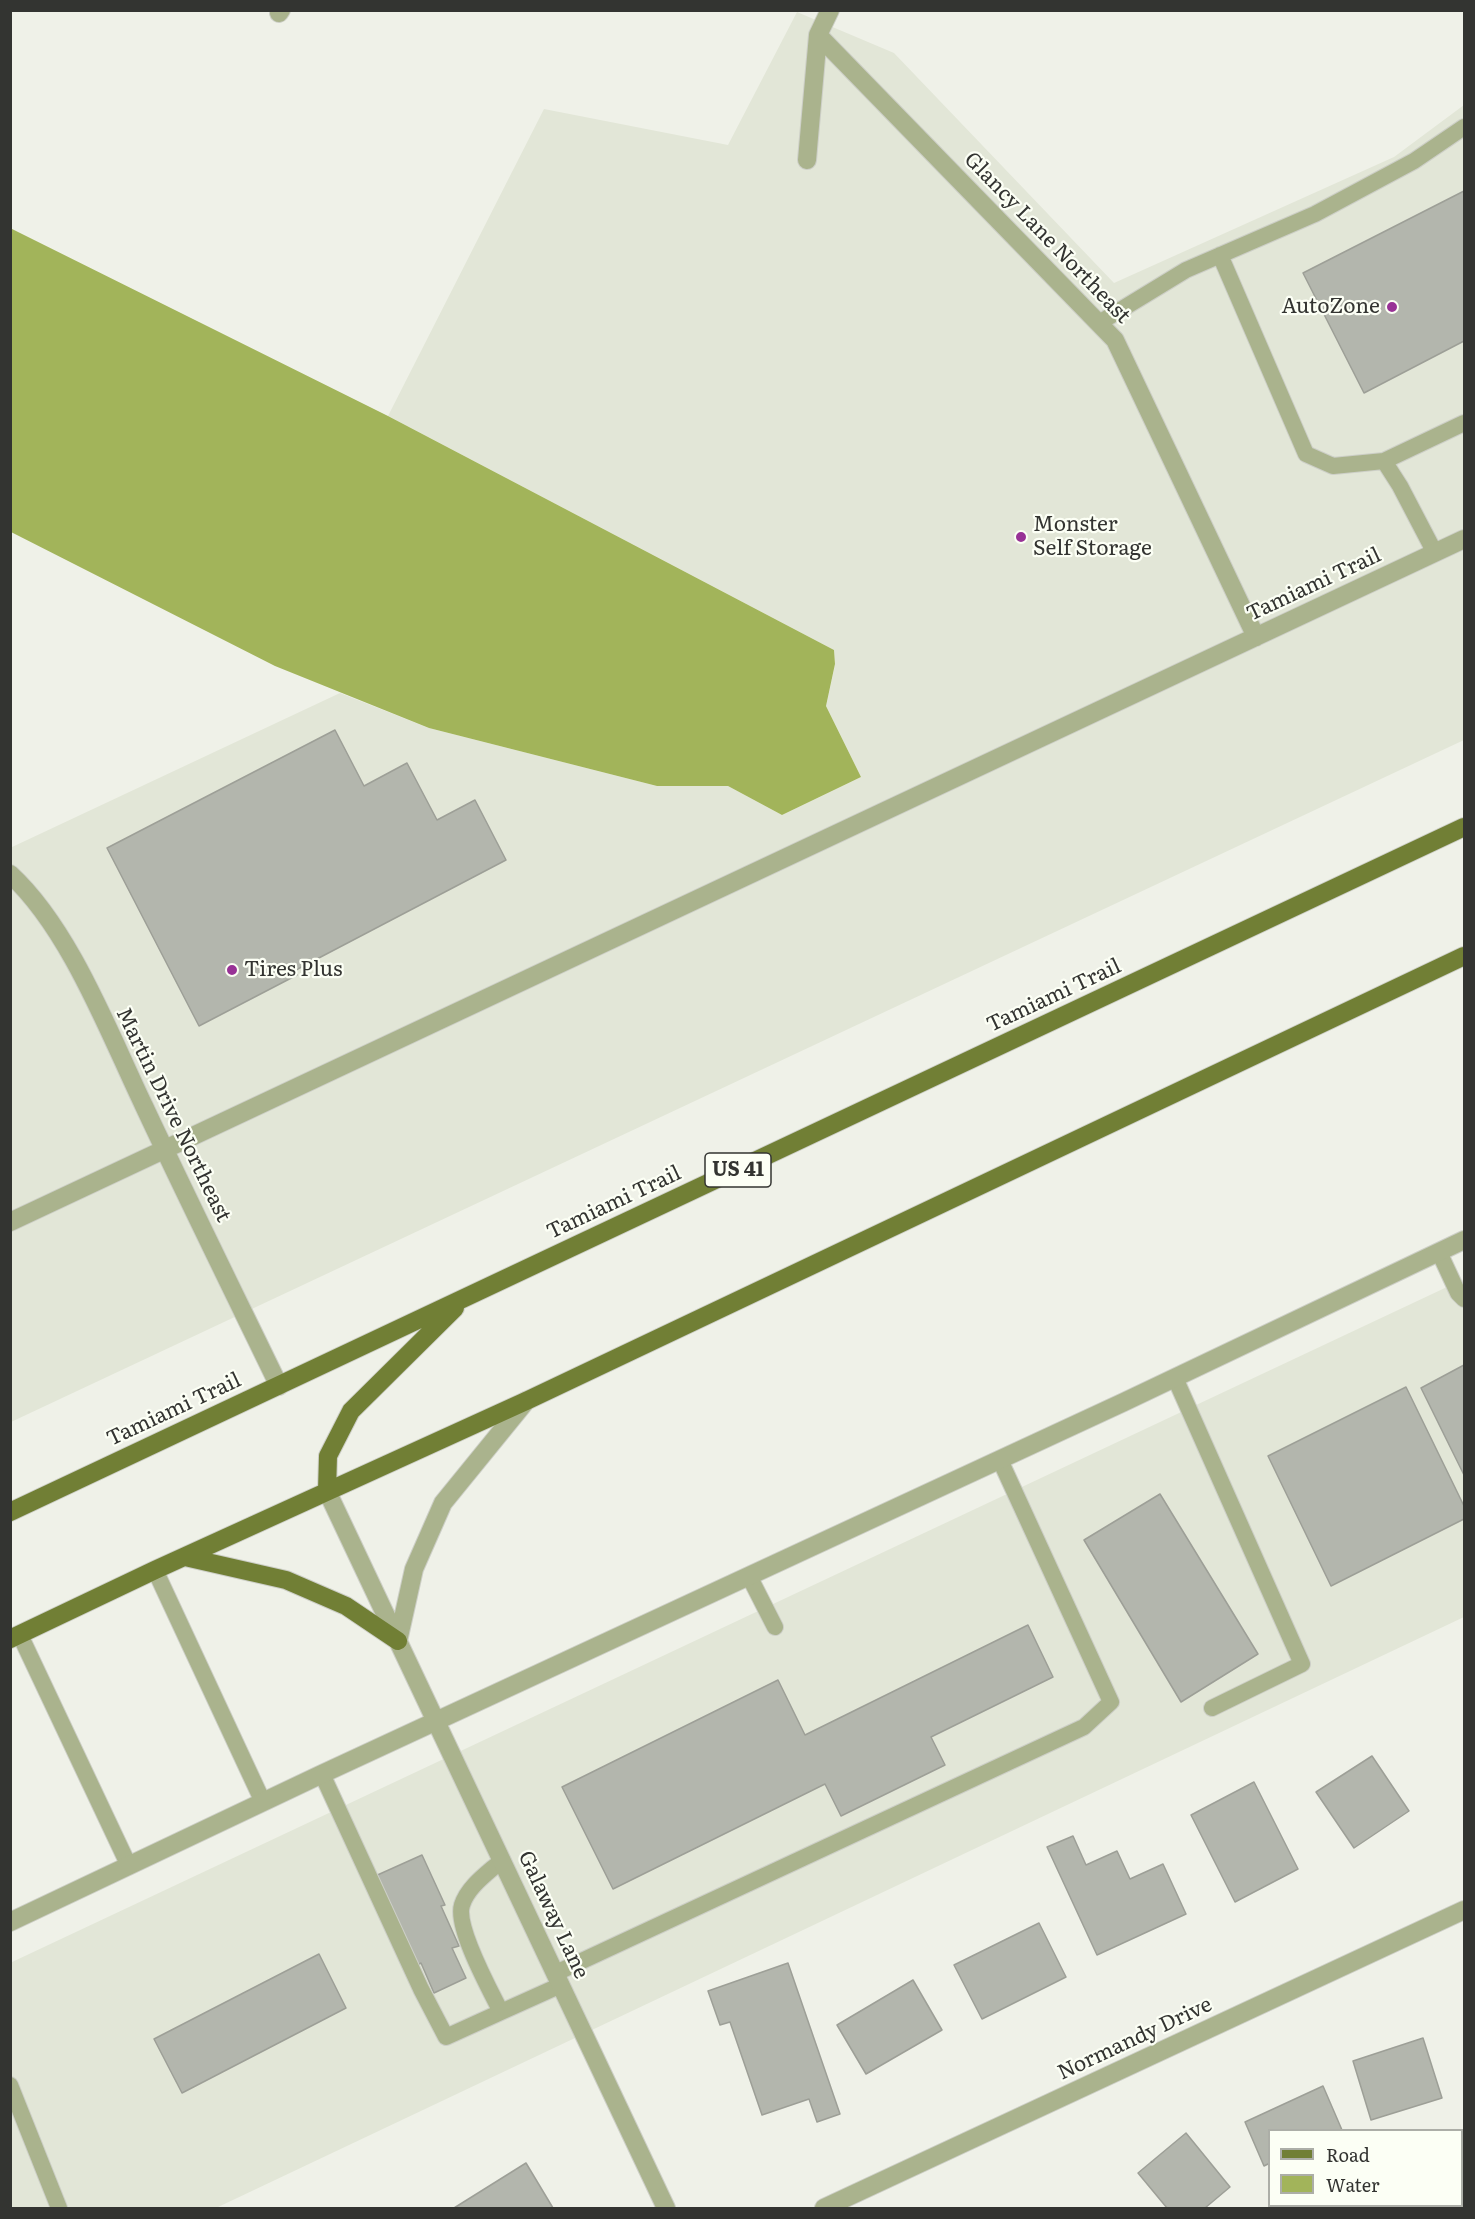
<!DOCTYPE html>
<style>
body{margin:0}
#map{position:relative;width:1475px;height:2219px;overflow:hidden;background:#eff1e8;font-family:Literata,serif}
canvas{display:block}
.frame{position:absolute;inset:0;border:12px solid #333431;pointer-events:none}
.legend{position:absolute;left:1268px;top:2129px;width:195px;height:78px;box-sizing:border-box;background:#fcfff5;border:2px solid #acaea7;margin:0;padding:8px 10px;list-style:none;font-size:18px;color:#333431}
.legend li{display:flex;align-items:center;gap:12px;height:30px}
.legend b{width:30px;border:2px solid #acaea7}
</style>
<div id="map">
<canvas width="1475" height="2219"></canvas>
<div class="frame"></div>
<ul class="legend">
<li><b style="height:8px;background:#717f35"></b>Road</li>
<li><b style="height:16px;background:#a2b45a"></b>Water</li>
</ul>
</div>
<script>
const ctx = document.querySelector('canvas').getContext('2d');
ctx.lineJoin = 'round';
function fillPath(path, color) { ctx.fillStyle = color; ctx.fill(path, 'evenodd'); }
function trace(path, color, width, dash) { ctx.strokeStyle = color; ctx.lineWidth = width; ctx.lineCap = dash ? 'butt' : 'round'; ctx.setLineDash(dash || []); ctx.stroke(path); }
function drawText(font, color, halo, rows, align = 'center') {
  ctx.font = font + ' Literata,serif'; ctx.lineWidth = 4.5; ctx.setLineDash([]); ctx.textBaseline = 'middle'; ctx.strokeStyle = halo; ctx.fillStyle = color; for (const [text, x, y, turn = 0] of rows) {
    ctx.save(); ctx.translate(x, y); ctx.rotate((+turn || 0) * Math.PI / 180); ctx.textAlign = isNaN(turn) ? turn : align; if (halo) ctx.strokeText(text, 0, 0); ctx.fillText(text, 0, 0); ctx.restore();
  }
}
fillPath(new Path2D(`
 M797 12 894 53 1114 283 1394 157 1464 105V740L11 1422 10 848 340 693 429 728 657 786H728L782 815 861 777 826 706 835 665 834 650 388 416 544 109 728 145Z
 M1464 1279V1617L216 2208H11L10 1963Z`), '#e2e6d7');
fillPath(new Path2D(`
 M10 228 388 416 834 650 835 664 826 706 861 777 782 815 728 786H657L429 728 275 666 11 532Z`), '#a2b45a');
const building = new Path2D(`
 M1464 191V341L1364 393 1303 273Z
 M335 730 364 786 407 763 437 820 475 800 506 860 294 971 297 975 199 1026 107 848Z
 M1464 1365V1475L1421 1388Z
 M1406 1387 1464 1506V1519L1331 1586 1268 1456Z
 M1160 1494 1258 1654 1181 1702 1084 1540Z
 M1028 1625 1053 1677 931 1737 945 1765 841 1816 825 1784 613 1889 562 1787 778 1680 805 1735Z
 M1372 1756 1409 1811 1354 1848 1316 1792Z
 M1254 1782 1298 1869 1235 1902 1191 1815Z
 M1073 1836 1086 1865 1117 1851 1130 1879 1163 1864 1186 1914 1097 1955 1047 1847Z
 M422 1855 445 1905 441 1906 459 1946 452 1948 466 1978 434 1993 421 1963 414 1967 373 1877Z
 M1039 1923 1066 1977 982 2019 954 1965Z
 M319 1954 346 2008 182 2093 154 2039Z
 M788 1963 840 2114 817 2122 809 2099 762 2115 730 2022 720 2025 708 1991Z
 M913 1980 942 2030 866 2074 837 2025Z
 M1423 2038 1442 2098 1371 2120 1353 2061Z
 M1323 2086 1342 2130H1270V2163L1264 2166 1245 2122Z
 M1186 2133 1230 2187 1205 2208H1167L1138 2173Z
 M526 2163 553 2208H454Z`);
fillPath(building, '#b3b6ad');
trace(building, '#9d9f97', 1.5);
const lane = new Path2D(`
 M1220 255 1306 454 1333 466 1384 461 1400 486 1435 553
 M1099 323 1186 270 1315 214 1414 161 1464 127
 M1384 461 1464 423
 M1439 1252 1458 1293 1464 1299
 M1175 1378 1302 1664 1212 1708
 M155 1570 263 1802
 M749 1576 775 1627
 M20 1635 129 1866
 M322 1774 421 1989 446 2037 501 2012
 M502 1860C488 1873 468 1886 462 1905 455 1927 490 1990 501 2012L561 1985
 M556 1973 1084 1727 1111 1702 1000 1460
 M10 2085 59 2208`);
const street = new Path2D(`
 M279 13 281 10
 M818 35 1115 340 1256 637
 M807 160 818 35 830 10
 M10 874C70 929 109 1033 144 1106 188 1200 234 1293 279 1386
 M10 1222 1464 539
 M327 1491 666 2208
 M398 1641 414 1569 443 1503 526 1401
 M10 1922 322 1774 1124 1402 1464 1240
 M824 2208 1464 1910`);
const primary = new Path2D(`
 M327 1491 328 1456 351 1411 455 1308
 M10 1512 1464 827
 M185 1557 286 1580 346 1606 398 1641
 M10 1639 155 1570 526 1401 1464 956`);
trace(lane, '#cdcfc7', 18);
trace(street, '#cdcfc7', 20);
trace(primary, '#cdcfc7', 20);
trace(lane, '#aab38d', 16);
trace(street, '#aab38d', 18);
trace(primary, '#717f35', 18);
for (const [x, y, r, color] of [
 [1392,307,6,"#983296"],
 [1021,537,6,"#983296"],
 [232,970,6,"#983296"]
]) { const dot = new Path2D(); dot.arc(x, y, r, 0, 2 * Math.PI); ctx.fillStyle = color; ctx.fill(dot); trace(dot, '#fcfff5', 2); }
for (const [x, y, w] of [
 [738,1170,66]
]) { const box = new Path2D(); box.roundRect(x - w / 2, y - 17, w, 34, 4.5); ctx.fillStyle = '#fcfff5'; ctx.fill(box); trace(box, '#333431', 1.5); }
drawText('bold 20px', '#333431', null, [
 ["US 41",738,1170]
]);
drawText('21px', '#333431', '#fcfff5', [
 ["Glancy Lane Northeast",1047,238,46],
 ["Tamiami Trail",1314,585,-25],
 ["Tamiami Trail",1054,996,-25],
 ["Martin Drive Northeast",173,1115,64],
 ["Tamiami Trail",614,1203,-25],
 ["Tamiami Trail",174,1410,-25],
 ["Galaway Lane",553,1915,65],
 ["Normandy Drive",1135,2039,-25]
]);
drawText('21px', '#333431', '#fcfff5', [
 ["AutoZone",1380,307,"right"],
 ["Monster",1033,525],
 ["Self Storage",1033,549],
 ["Tires Plus",244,970]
], 'left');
</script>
